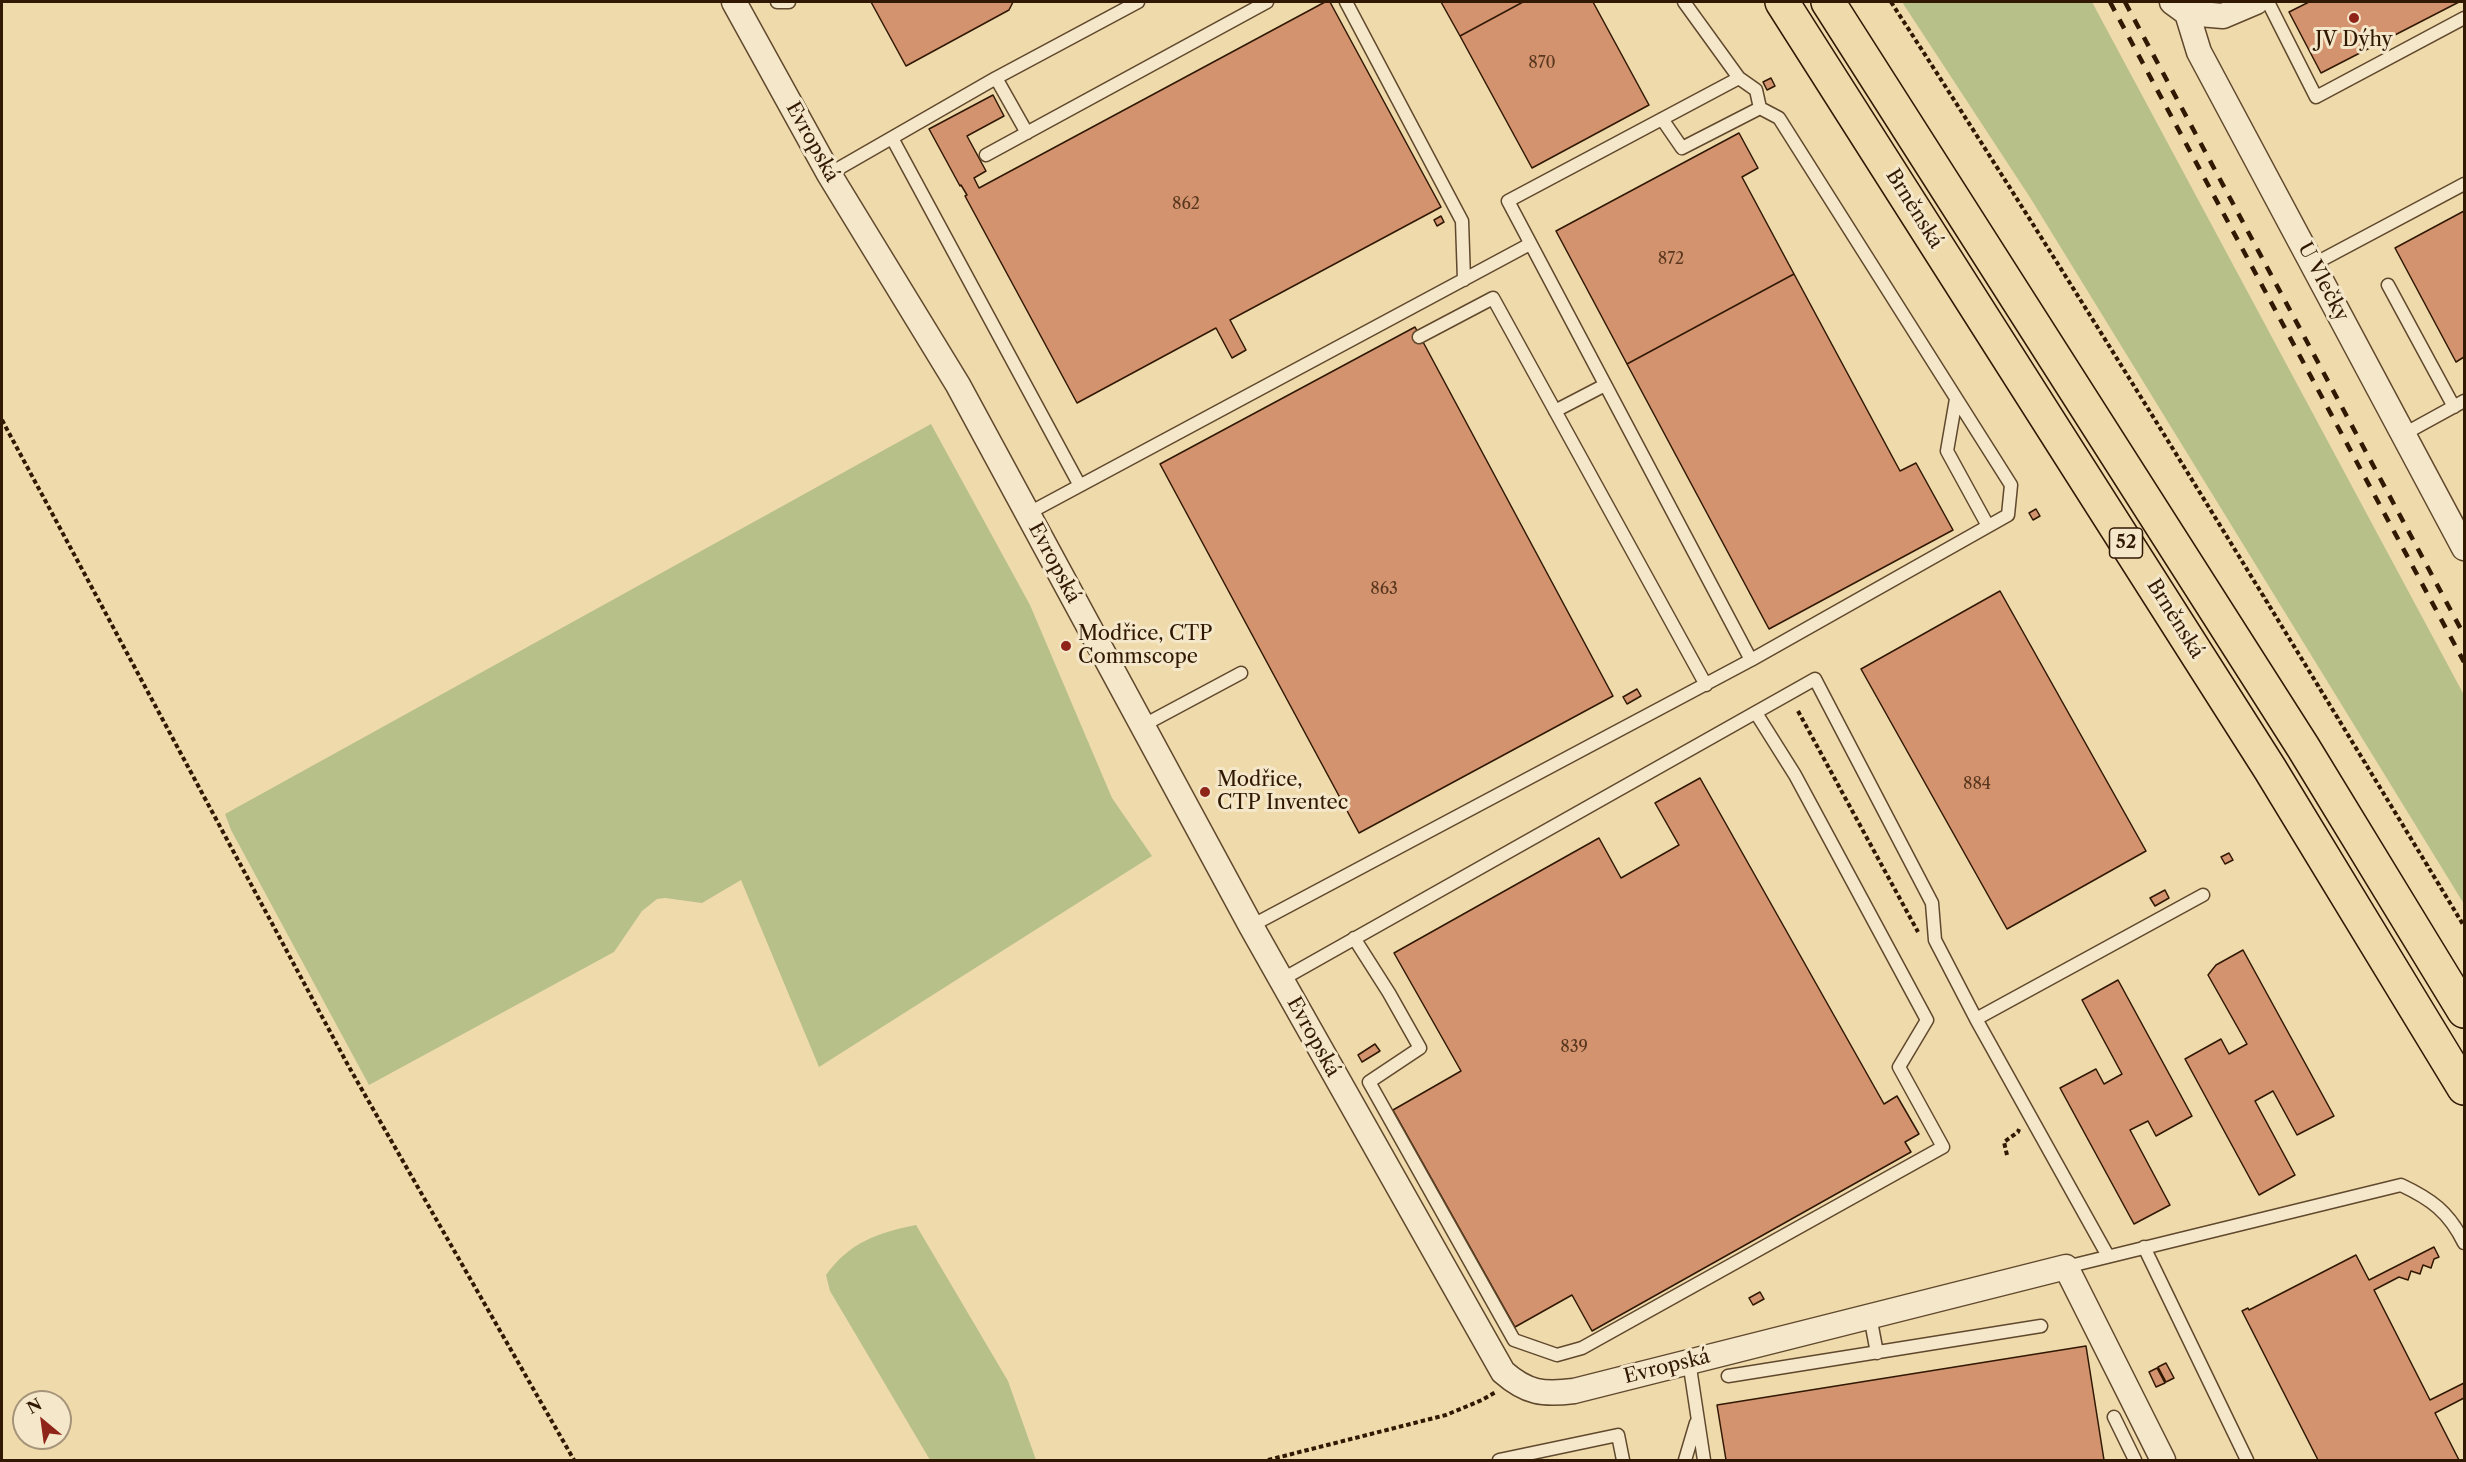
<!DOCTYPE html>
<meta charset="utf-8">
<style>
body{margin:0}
#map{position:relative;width:2466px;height:1462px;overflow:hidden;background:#efdaac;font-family:"Libre Caslon Text",serif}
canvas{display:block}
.frame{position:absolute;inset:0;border:3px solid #301803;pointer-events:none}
.north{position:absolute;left:12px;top:1390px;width:60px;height:60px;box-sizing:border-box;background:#f5e7c9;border:2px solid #a6947a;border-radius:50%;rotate:331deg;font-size:16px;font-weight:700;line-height:24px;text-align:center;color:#301803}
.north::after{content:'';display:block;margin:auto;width:21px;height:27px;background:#8f2418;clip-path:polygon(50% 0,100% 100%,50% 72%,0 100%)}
</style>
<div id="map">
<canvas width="2466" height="1462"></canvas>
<div class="frame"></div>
<div class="north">N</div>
</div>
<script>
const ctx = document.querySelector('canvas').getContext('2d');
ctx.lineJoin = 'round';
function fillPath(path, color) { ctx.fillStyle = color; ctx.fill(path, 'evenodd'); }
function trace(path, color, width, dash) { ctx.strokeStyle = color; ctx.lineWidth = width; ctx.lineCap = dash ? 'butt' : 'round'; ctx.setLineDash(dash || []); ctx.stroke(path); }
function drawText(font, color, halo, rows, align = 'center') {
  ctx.font = font + ' "Libre Caslon Text",serif'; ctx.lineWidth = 6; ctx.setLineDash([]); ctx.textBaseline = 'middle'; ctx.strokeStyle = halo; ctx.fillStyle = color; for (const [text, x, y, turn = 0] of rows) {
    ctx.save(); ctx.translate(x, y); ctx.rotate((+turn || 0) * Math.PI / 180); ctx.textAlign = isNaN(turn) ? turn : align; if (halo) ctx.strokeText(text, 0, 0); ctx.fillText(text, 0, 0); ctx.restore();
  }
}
fillPath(new Path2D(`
 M1902 2H2092L2464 695V904L2031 199Z
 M931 424 1030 605 1112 798 1152 856 819 1067 741 880 702 903 665 898 657 899 642 911 614 952 369 1085 231 830 225 814Z
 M916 1225 1008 1381 1036 1460H930L830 1291 826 1275C850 1242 877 1233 916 1225Z`), '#b8c08a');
const building = new Path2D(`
 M871 2H1013L1009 10 906 66Z
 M1325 2H1330L1441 207 1230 320 1246 350 1232 358 1216 328 1077 403 965 196 967 195 961 185 960 186 929 129 993 95 1004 116 967 136 986 171 974 178 979 188Z
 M1441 2H1523L1460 36Z
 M1523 2H1593L1649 105 1532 168 1460 36Z
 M2309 2H2459L2321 73 2289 12Z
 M1771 78 1775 86 1767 90 1763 82Z
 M1739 133 1758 168 1742 177 1794 274 1627 364 1556 231Z
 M2464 211V357L2456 362 2395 248Z
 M1441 216 1444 222 1437 226 1434 220Z
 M1794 274 1900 471 1916 463 1953 530 1769 629 1627 364Z
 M1415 327 1613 696 1359 833 1160 464Z
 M2036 509 2040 516 2033 520 2029 513Z
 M2000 591 2146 851 2007 929 1861 669Z
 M1637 689 1641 696 1627 704 1623 697Z
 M1700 778 1884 1104 1897 1096 1919 1134 1905 1142 1911 1152 1592 1331 1572 1295 1515 1327 1393 1110 1461 1071 1394 953 1599 838 1621 878 1679 845 1655 803Z
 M2229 853 2233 860 2225 864 2221 857Z
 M2165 890 2169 898 2155 906 2150 898Z
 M2243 950 2334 1116 2297 1135 2273 1091 2255 1101 2295 1175 2259 1195 2185 1059 2221 1039 2229 1054 2247 1044 2208 975 2216 965Z
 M2118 980 2192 1116 2156 1136 2148 1121 2130 1130 2170 1205 2134 1224 2060 1088 2096 1069 2104 1084 2122 1074 2082 1000Z
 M1375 1044 1380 1051 1362 1062 1358 1055Z
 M2434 1247 2439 1257 2434 1259 2431 1268 2423 1265 2420 1274 2411 1271 2408 1280 2399 1277 2374 1290 2430 1400 2464 1383V1398L2435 1413 2459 1460H2318L2242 1311 2248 1308 2249 1310 2356 1255 2369 1280Z
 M1760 1292 1764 1299 1753 1305 1749 1298Z
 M2086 1346 2104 1460H1726L1717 1405Z
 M2166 1363 2174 1378 2166 1382 2158 1367Z
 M2157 1368 2165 1383 2156 1387 2149 1372Z`);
fillPath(building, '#d3936e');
trace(building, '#301803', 1.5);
const service = new Path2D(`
 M777 2H789
 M1346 2 1462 221 1464 280
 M2268 2 2316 97 2464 18
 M996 78 1138 2
 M1739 78 1756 90 1760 108
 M1662 119 1682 148 1760 108 1779 118 2011 485 2008 515 1751 660
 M892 138 1079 484
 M986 155 1267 2
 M829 174 996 78 1027 133
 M2314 264 2464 184
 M2388 285 2454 407
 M1419 337 1493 298 1706 685
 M1956 399 1947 451 1988 526
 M1555 411 1605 385
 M2404 434 2464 401
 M1027 514 1530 244
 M1142 726 1241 673
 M1251 926 1751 660 1508 201 1739 78 1684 2
 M1354 938 1389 993 1420 1048 1369 1082 1514 1340 1557 1355 1582 1348 1943 1147 1899 1067 1927 1020 1795 775 1756 713
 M1281 980 1815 679 1932 903 1935 940 1976 1019 2108 1256
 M1976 1019 2203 895
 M2144 1247 2247 1460
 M2066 1267 2401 1185C2431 1199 2449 1212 2464 1243
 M1870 1316 1877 1353
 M1689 1361 1704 1460
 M1728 1376 2041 1326
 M2114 1417 2135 1460
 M1499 1460 1618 1435 1623 1460
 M1685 1460 1696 1423`);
const minor = new Path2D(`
 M734 2 829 174 958 385 1251 926 1503 1372C1527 1393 1543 1395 1574 1391L2066 1267 2163 1460
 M2172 2 2187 13 2199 52 2464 548
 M2187 13 2223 16 2256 2`);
const trunk = new Path2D(`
 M1782 2 2270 769 2464 1088
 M1828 2 2303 747 2464 1011`);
trace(service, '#60482d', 15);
trace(minor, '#60482d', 27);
trace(trunk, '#301803', 36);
trace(new Path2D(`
 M1891 2C2088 306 2276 616 2464 926
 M2 420 349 1067 574 1460
 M1798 711 1918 932
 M2007 1155 2004 1142 2018 1132 2019 1129
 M1268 1460 1446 1415 1482 1400 1496 1392`), '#301803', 4, [4.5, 3]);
trace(service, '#f5e7c9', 12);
trace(minor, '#f5e7c9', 24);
trace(trunk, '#efdaac', 33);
trace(new Path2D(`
 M2110 2 2464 662
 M2125 2 2464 635`), '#301803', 4.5, [10, 10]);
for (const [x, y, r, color] of [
 [2354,18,6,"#8f2418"],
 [1066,646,6,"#8f2418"],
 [1205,792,6,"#8f2418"]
]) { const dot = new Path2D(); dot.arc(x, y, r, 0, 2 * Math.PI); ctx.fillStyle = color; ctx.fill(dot); trace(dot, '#f5e7c9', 2); }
drawText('16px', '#59371e', null, [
 ["870",1542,63],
 ["862",1186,204],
 ["872",1671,259],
 ["863",1384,589],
 ["884",1977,784],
 ["839",1574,1047]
]);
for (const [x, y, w] of [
 [2126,543,33]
]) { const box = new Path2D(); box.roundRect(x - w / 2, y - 15, w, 30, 4.5); ctx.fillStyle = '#f5e7c9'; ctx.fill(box); trace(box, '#301803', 1.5); }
drawText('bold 18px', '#301803', null, [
 ["52",2126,543]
]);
drawText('20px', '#301803', '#f5e7c9', [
 ["JV Dýhy",2354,40,"center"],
 ["Modřice, CTP",1078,634],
 ["Commscope",1078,657],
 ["Modřice,",1217,780],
 ["CTP Inventec",1217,803]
], 'left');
drawText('20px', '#301803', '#f5e7c9', [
 ["Evropská",812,142,61],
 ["Brněnská",1914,209,58],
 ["U Vlečky",2323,282,62],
 ["Evropská",1054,563,62],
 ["Brněnská",2175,619,58],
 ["Evropská",1313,1037,61],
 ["Evropská",1667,1367,-14]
]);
</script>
